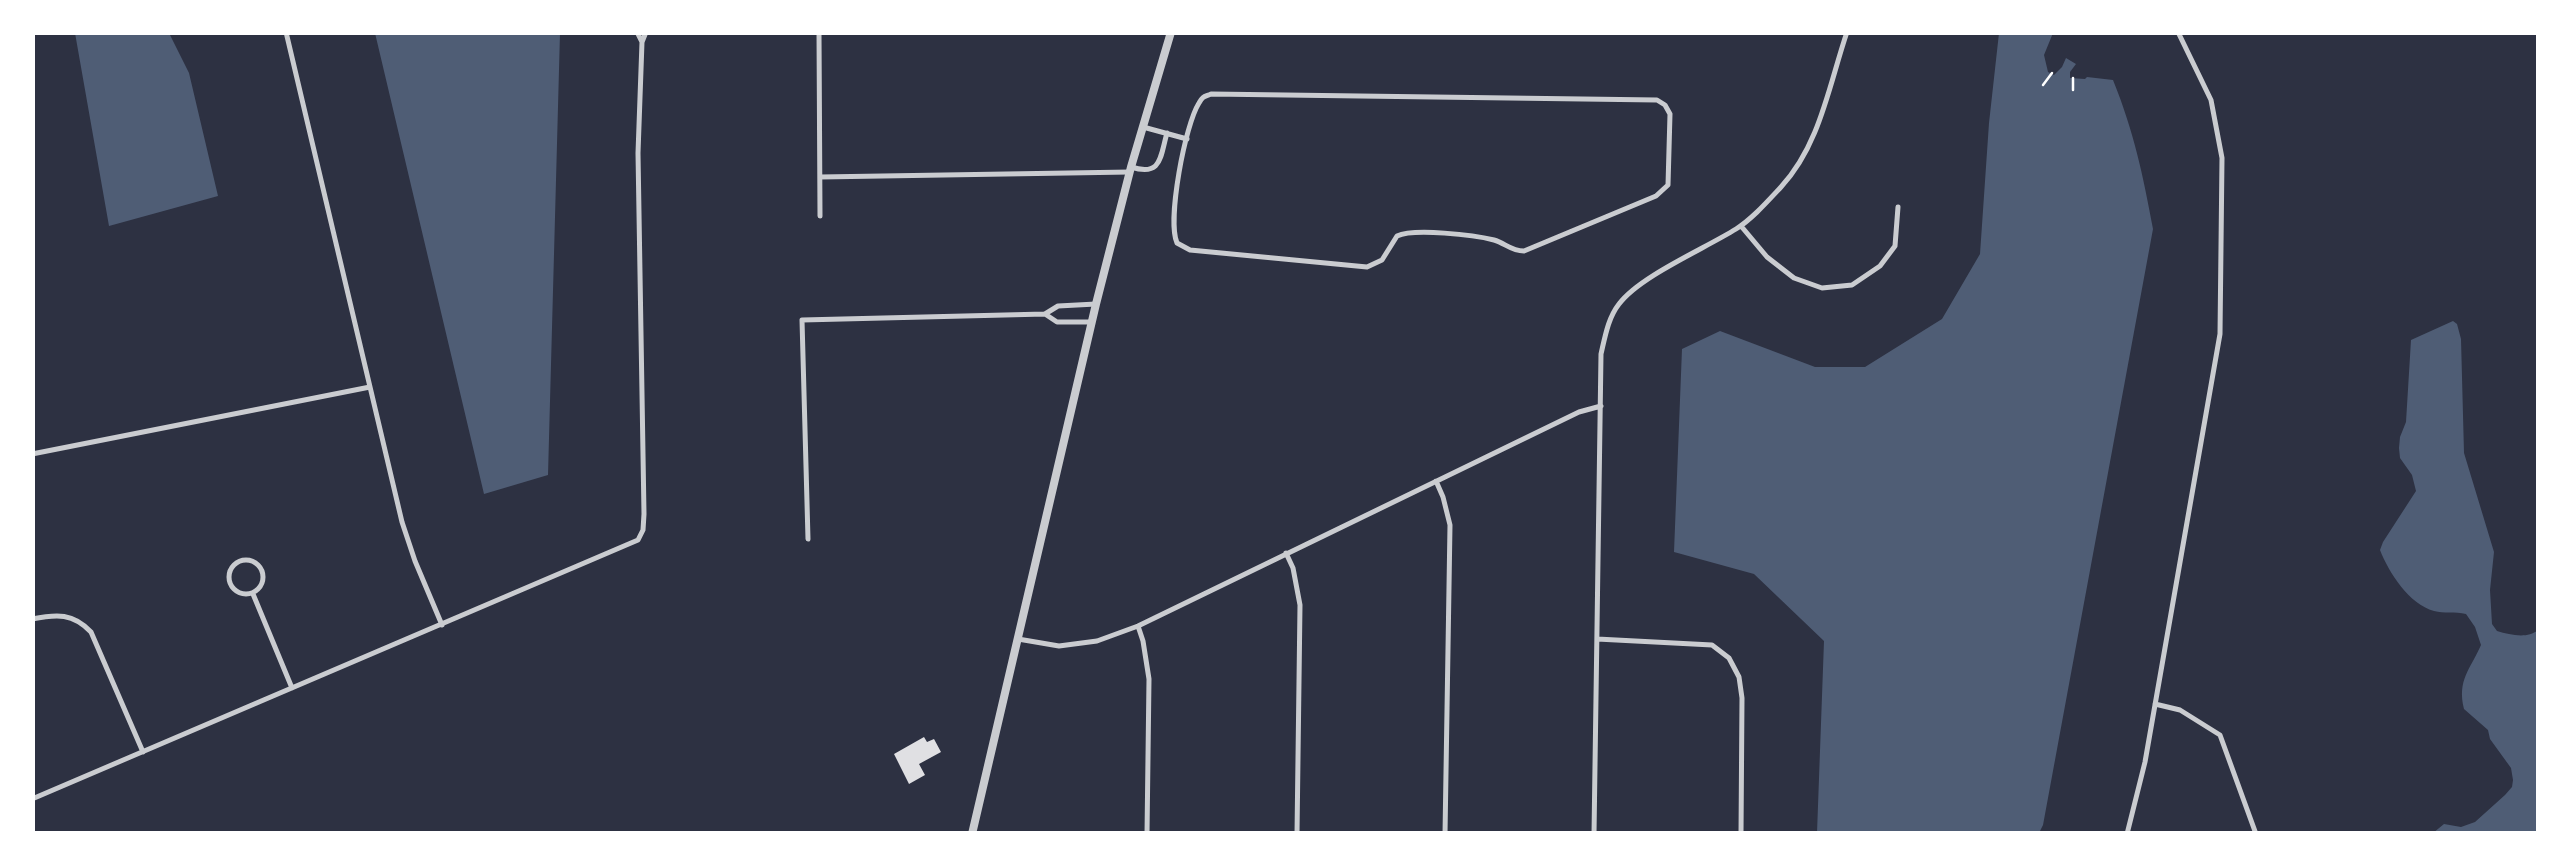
<!DOCTYPE html>
<style>
body{margin:0}
#map{position:relative;width:2571px;height:866px;overflow:hidden;background:#2d3142;font-family:"Asap Condensed",sans-serif}
canvas{display:block}
.frame{position:absolute;inset:0;border:35px solid #fff;pointer-events:none}
</style>
<div id="map">
<canvas width="2571" height="866"></canvas>
<div class="frame"></div>
</div>
<script>
const ctx = document.querySelector('canvas').getContext('2d');
ctx.lineJoin = 'round';
function fillPath(path, color) { ctx.fillStyle = color; ctx.fill(path, 'evenodd'); }
function trace(path, color, width, dash) { ctx.strokeStyle = color; ctx.lineWidth = width; ctx.lineCap = dash ? 'butt' : 'round'; ctx.setLineDash(dash || []); ctx.stroke(path); }
fillPath(new Path2D(`
 M75 33H169L189 73 218 196 109 226Z
 M375 33H560L548 475 484 494Z
 M1999 33H2053L2044 55 2048 72 2054 75 2062 67 2066 58 2076 64 2070 72V78L2085 79 2087 77 2113 80C2134 132 2143 175 2153 229L2043 825 2039 833H1817L1824 641 1754 574 1674 552 1682 349 1720 331 1815 367H1865L1942 319 1980 254 1989 123Z
 M2453 321 2457 324 2461 339 2464 453 2494 552 2490 590 2492 624 2497 631C2511 635 2527 639 2538 630V833H2433L2444 824 2461 827 2475 822 2505 795 2512 787 2513 780 2511 768 2490 739 2488 730 2464 709C2457 680 2470 670 2481 645L2475 627 2466 614C2455 611 2444 614 2434 611 2409 604 2389 573 2380 550L2383 542 2416 491 2412 475 2400 458 2399 448 2400 437 2406 422 2411 340Z`), '#4f5d75');
fillPath(new Path2D(`
 M924 737 927 742 934 739 941 752 919 764 925 775 909 784 894 754Z`), '#e0e0e3');
trace(new Path2D(`
 M2073 78V90
 M2043 85 2052 73`), '#fff', 2.5);
trace(new Path2D(`
 M286 32 402 522 415 561 442 625
 M637 32 642 42
 M819 32 820 216
 M1211 94 1657 100 1665 105 1670 114 1668 185 1656 196 1524 251C1511 251 1505 243 1494 240 1474 235 1414 228 1397 236L1382 260 1367 267 1190 250 1177 243C1167 220 1185 125 1199 103 1203 96 1204 97 1211 94Z
 M1143 127 1187 139
 M1131 167C1162 177 1160 157 1167 133
 M820 177 1130 172
 M1741 226 1767 257 1794 278 1822 288 1852 285 1880 266 1895 246 1898 207
 M1045 314 1057 322H1091
 M32 454 370 387
 M1436 481 1443 497 1450 525 1445 834
 M808 539 802 320 1045 314 1058 306 1096 304
 M1286 553 1293 568 1300 605 1297 834
 M229 577a17 17 0 1 1 34 0a17 17 0 1 1-34 0Z
 M253 594 292 688
 M32 619C57 614 73 613 91 632L143 752
 M1138 626 1143 641 1149 679 1147 834
 M1018 639 1059 646 1097 641 1138 626 1579 412 1601 406
 M1597 639 1712 645 1729 658 1739 677 1742 698 1741 834
 M2155 704 2180 710 2220 735 2256 834
 M32 799 638 540 643 530 644 514 638 153 642 42 646 32
 M1594 834 1601 354C1605 337 1608 318 1619 304 1640 276 1704 249 1736 229 1752 219 1767 202 1781 187 1820 145 1829 85 1847 32
 M2127 834 2145 762 2220 334 2222 158 2211 100 2178 32`), '#caccd0', 5);
trace(new Path2D(`
 M972 834 1096 304 1131 167 1171 32`), '#caccd0', 8);
</script>
